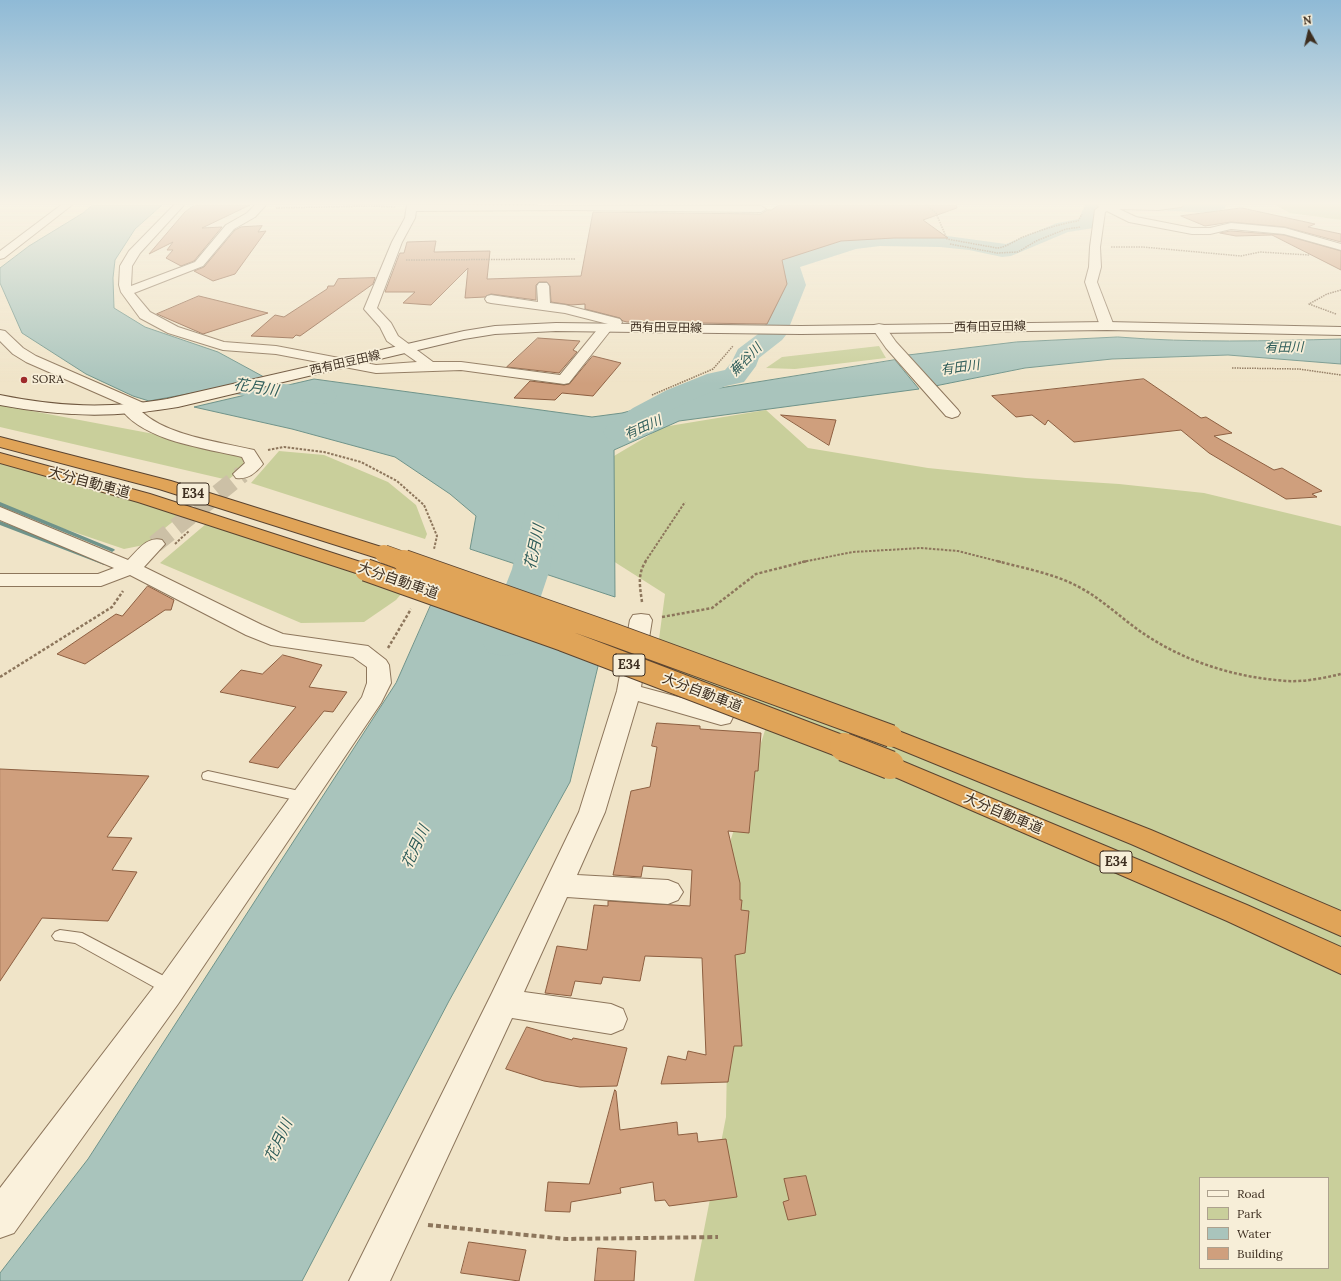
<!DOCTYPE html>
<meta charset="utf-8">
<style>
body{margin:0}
#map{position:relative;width:1341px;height:1281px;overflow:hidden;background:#f0e4c8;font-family:Lora,serif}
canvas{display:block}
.legend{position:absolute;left:1199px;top:1177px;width:130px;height:92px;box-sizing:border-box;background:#f7eed8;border:1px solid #ada18e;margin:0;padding:5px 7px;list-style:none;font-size:12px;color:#3d2e20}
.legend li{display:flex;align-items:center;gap:8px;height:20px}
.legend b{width:20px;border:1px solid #ada18e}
.north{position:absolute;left:1289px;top:12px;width:40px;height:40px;-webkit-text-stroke:3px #f7eed8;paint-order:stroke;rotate:352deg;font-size:11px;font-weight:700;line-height:16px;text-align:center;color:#3d2e20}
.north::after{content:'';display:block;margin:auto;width:14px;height:18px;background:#3d2e20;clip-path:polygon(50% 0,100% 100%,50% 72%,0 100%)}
</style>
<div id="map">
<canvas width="1341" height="1281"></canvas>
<ul class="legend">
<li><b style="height:5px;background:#faf1dc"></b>Road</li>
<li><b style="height:11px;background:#c9cf9b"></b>Park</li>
<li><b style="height:11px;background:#a9c4bc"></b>Water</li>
<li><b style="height:11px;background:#cf9f7d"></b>Building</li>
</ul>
<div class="north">N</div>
</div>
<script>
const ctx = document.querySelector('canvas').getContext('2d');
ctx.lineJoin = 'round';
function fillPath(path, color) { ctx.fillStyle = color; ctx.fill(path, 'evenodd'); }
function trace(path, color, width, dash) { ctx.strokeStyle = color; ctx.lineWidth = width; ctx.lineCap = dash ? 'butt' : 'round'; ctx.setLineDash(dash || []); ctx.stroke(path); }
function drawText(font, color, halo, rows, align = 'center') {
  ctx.font = font + ' Lora,"Noto Sans JP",serif'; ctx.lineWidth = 3.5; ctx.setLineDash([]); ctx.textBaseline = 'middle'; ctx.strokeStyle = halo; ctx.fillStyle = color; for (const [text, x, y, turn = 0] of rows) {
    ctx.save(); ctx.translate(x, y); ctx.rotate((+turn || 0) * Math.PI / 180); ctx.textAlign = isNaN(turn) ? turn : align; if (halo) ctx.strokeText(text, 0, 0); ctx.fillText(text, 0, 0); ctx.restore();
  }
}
fillPath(new Path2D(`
 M1275 205H1341V220L1290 213Z
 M879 346 886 358 795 369 766 368 782 357Z
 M0 405 154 434 241 456 245 466 228 480 0 427Z
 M766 410 808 448 928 468 1026 478 1119 484 1204 493 1341 526V1281H694L726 1117 731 839 766 727 653 684 665 594 591 547 597 466 663 427ZM1200 1178H1328V1268H1200Z
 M279 451 324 455 388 482 416 505 427 534 425 539 251 483Z
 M0 461 186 511 144 545 124 549 0 507Z
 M213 518 414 579 396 600 364 622 301 623 160 563Z`), '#c9cf9b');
const water = new Path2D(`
 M93 205H162L135 229 115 260 113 278 114 308 145 327 218 352 264 377 215 389 149 401 133 396 86 374 22 333 0 283V268L29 246 83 213Z
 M1118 337C1192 343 1267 341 1341 339V364L1228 355 1112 359 1025 368 935 386 908 355 1016 342Z
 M895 360 919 389 679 421 614 450 615 597 470 549 476 516 450 494 395 457 292 429 194 407 314 379 592 417 622 413 714 389Z
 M435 596 600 658 570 782 449 1001 302 1281H0V1273L88 1159 396 683Z`);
fillPath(water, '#a9c4bc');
trace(water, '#6f938a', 1);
fillPath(new Path2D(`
 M0 502 114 549 115 550 112 552 110 551 0 506Z
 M0 521 108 563 109 564 108 565H104L0 525Z`), '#6f938a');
fillPath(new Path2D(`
 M1085 205H1111L1108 209 1100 211 1094 228 1068 232 1011 256 1002 257 969 250 940 247 880 246 856 249 800 267 806 285 786 335 782 340 759 358 756 366 744 382 726 386 687 402 653 420 629 438 618 441 607 438 603 432 607 426 633 408 667 390 707 374 725 370 731 363 738 349 762 331 784 285 777 267 784 257 854 237 880 234 940 235 1006 244 1057 223 1079 219Z
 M1148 205H1227L1224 209 1210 213 1157 210 1151 209Z
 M197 371 245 380 323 388 333 390 337 396 333 402 323 404 245 396 187 385 183 379 187 373Z
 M542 503 554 506 559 513 550 569 525 644 519 653 504 656 489 653 483 644 512 569 525 513 530 506Z`), '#a9c4bc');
const building = new Path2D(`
 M195 205H250L202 228 222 227 194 261 181 266 166 258 173 250H167L173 242 149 254 185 212Z
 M779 205H956L957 208 923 220 948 238H894L841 241 782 260 787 284 767 324 627 322 623 321 620 318 585 309V304L571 305 551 302 550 286 547 282H539L536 285V300L491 294 485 297 465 298 468 268 431 305 403 303 415 292H385L399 255 400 253H404L407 242 436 241 434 252 490 251 487 279 581 276 593 212 761 214 767 210H771Z
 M1242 208 1315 224 1308 227 1341 234V242L1285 227 1231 222 1205 226 1181 216Z
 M262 226 258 232 266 231 235 274 213 281 194 271 204 267 235 230 241 227Z
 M1231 231 1284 235 1341 251V270L1272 235 1236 236 1220 233Z
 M375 278 373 284 300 336 296 335 293 338 251 336 275 315 284 317 327 289 328 286H334L338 279Z
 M199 296 268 313 203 334 157 314Z
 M538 338 580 341 573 350 577 352 559 373 507 367Z
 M593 356 621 363 593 396 562 393 555 400 514 398 530 381 564 385 569 384Z
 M1144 379 1201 418 1206 417 1232 433 1214 436 1274 470 1282 468 1322 491 1312 494 1317 497 1286 499 1209 453 1181 430 1074 442 1048 420 1045 425 1032 415 1016 417 992 396Z
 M781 415 836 420 829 445Z
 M148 586 174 600 171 610H165L85 664 57 654 116 614 122 616Z
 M283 655 322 665 309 687 347 692 333 712 324 711 278 768 249 762 296 707 220 692 241 670 262 674Z
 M657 723 700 726V729L761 733 758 771H755L749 833 728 831 740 883V900H742L741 910 749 911 745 953 735 955 742 1046H734L728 1082 661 1084 668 1056 686 1060 688 1051 706 1055 702 958 645 956 640 981 603 977 601 984 575 981 571 996 545 993 557 946 587 950 594 905 608 906V901L690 906 692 870 643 866 641 877 613 875 631 791 650 787 657 747 652 746Z
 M0 769 149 776 107 837 132 838 112 870 137 872 108 921 42 918 0 981Z
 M527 1027 572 1040 573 1038 627 1048 617 1086 580 1087 544 1081 506 1069Z
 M615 1090 616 1091 620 1130 677 1122 678 1135 697 1133 698 1142 726 1139 737 1197 669 1206 665 1200 655 1201 653 1182 620 1188 621 1193 571 1202 570 1212 545 1211 548 1182 589 1184Z
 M806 1176 816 1215 788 1220 783 1202 789 1200 784 1179Z
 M469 1242 526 1250 519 1281 461 1273Z
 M598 1248 636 1251 634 1281H595Z`);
fillPath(building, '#cf9f7d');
trace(building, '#8d5f41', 1);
trace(new Path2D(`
 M155 544 242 474`), '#ccc0a6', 18, [18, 9]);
const lane = new Path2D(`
 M208 771 304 792 309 794 311 797 309 800 304 802 203 779 202 776 203 773Z
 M60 930 82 933 177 983 179 988 177 993 171 995 165 993 75 943 55 940 52 936 55 932Z`);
const street = new Path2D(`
 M61 205H72L4 258 0 259V251Z
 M174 205H184L140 253 132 266 131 286 195 262 226 225 247 213 255 205H266L255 217 234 229 203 266 134 293 150 312 178 327 224 342 276 346 376 365 417 362 387 341 380 327 364 309 392 242 405 218 407 205 761 206 766 209 761 212 572 210 416 211 415 218 402 242 377 308 391 323 398 336 433 362H461L560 375 601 325 608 324 565 313 491 303 487 302 485 299 487 296 491 295 538 302 537 286 539 283H547L549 286 550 303 565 305 620 319 622 322 618 331H610L569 383 564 384 461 370 376 373 276 354 223 350 168 333 140 318 121 292 119 285 120 266 129 251Z
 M1097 205H1183L1181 207 1158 210 1119 209 1136 217 1192 228H1210L1231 223 1285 228 1341 244V250L1284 234 1231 229 1210 234H1192L1129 222 1107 211 1105 212 1100 247 1101 267 1097 282 1114 326 1112 329H1102L1100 326 1085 282 1089 267 1090 247 1095 210 1099 207Z
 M879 324 884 325 896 342 958 410 960 413 958 416 952 418 946 416 886 348 872 328 874 325Z
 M0 330 5 331 23 348 36 356 148 405 151 408 148 411 142 412C168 436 220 442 254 450L263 464C256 473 247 480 236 478L233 474 245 463 242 457C205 448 144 441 121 409L124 405 26 362 13 354 0 341Z
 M0 507 128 560C138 550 147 536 162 540L165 544 144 567 262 625 283 634 368 646 386 660 389 665 391 683 381 703 178 1004 14 1233 0 1238V1188L156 984 362 697 367 683V667L353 657 271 645 246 635 130 575 101 586H0V574H98L114 568 0 520Z
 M641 614 649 615 652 620 641 687 730 711 733 717 730 723 721 725 638 701 605 812 577 875 668 880 678 884 683 892 678 900 668 904 567 897 524 992 611 1004 623 1009 627 1019 623 1029 611 1034 512 1018 390 1281H349L492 993 579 812 617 691 630 620 633 615Z`);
const secondary = new Path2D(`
 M1107 322 1341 327V335L1107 330 801 334 556 331 495 334 464 339 178 407C113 418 65 417 0 405V395C59 407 108 409 167 399L464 331 495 326 556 323 801 326Z`);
const highway = new Path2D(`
 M0 437 171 481 391 550 394 554 391 558 384 560 377 558 159 489 0 447Z
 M0 453 150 494 373 566 376 570 373 574 366 576 359 574 138 502 0 463Z
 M891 728 1151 830 1341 911V936L1131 844 882 742 879 736 882 730Z
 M890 756 1247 905 1341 947V974L1227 921 881 771 877 765 881 759Z`);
trace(lane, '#8d765c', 2);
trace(street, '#8d765c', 2);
trace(secondary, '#6f573f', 2);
trace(highway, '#5b4430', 2);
trace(new Path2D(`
 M926 205 936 213 947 239 997 248C1007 247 1014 241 1023 237 1041 230 1059 224 1078 221L1082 214
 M276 208 371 206 395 207
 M950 244 997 253 1018 252 1036 241 1066 229 1081 227
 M1111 247H1143L1241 256 1260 252 1309 255
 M406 260 575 259
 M1336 314 1309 304 1327 294 1341 290
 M1232 368 1299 369 1341 375
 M652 395 713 369 733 346`), '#8d765c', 1.5, [1.5, 1]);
trace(new Path2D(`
 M268 450 284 447 324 452 361 462 397 481 424 505 437 536 434 549
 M175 544 189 531
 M645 562 685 502
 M802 562 853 552 921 548 958 551 1001 562`), '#8d765c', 2, [2.5, 1.5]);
trace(new Path2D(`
 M997 561C1023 568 1051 573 1075 585 1104 599 1125 623 1152 639 1192 664 1240 678 1287 681 1305 682 1324 678 1341 674
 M642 602C640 587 637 574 646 561
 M662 617 712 608 756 574 807 561
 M388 648 411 609
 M0 677 112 607 123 591`), '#8d765c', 2.5, [3, 2]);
trace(new Path2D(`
 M428 1225 566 1239 718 1237`), '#8d765c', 4, [5, 3]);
fillPath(lane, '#faf1dc');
fillPath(street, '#faf1dc');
fillPath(secondary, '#faf1dc');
fillPath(highway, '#e0a458');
const highwayBridgeFar2 = new Path2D(`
 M384 554 406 562`);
const highwayBridgeFar1 = new Path2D(`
 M404 561 612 634 891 736
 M366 570 563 640 846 748`);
const highwayBridge = new Path2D(`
 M844 747 890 765`);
trace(highwayBridgeFar2, '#5b4430', 19, []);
trace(highwayBridgeFar1, '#5b4430', 24, []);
trace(highwayBridge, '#5b4430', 30, []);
trace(highwayBridgeFar2, '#e0a458', 18);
trace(highwayBridgeFar1, '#e0a458', 22);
trace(highwayBridge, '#e0a458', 28);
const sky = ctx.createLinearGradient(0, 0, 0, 384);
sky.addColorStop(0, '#8fbad6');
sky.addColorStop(0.53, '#f8f3e6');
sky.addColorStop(1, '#f8f3e600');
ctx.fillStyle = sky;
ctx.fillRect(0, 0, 1341, 384);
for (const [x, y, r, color] of [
 [24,380,4,"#9e2a2b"]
]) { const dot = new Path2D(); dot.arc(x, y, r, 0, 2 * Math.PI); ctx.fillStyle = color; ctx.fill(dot); trace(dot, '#f7eed8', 1.5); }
drawText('12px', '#3d2e20', '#f7eed8', [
 ["西有田豆田線",990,327,-1],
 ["西有田豆田線",666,328,1],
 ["西有田豆田線",345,363,-13]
]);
drawText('12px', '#3d2e20', '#f7eed8', [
 ["SORA",32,380]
], 'left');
drawText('italic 13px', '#2f5d5a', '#f7eed8', [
 ["有田川",1284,348,-1],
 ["蕪谷川",746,360,-46],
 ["有田川",960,368,-8],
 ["有田川",643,428,-24]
]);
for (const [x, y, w] of [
 [193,494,32],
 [629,665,32],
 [1116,862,32]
]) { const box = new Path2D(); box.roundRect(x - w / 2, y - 11, w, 22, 3); ctx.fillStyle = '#f7eed8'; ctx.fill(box); trace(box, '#3d2e20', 1); }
drawText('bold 13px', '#3d2e20', null, [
 ["E34",193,494],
 ["E34",629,665],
 ["E34",1116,862]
]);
drawText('14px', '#3d2e20', '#f7eed8', [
 ["大分自動車道",89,483,15],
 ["大分自動車道",398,581,19],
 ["大分自動車道",702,693,21],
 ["大分自動車道",1003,814,23]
]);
drawText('italic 15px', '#2f5d5a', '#f7eed8', [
 ["花月川",256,388,9],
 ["花月川",535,547,-78],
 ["花月川",416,847,-65],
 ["花月川",279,1141,-65]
]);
</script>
